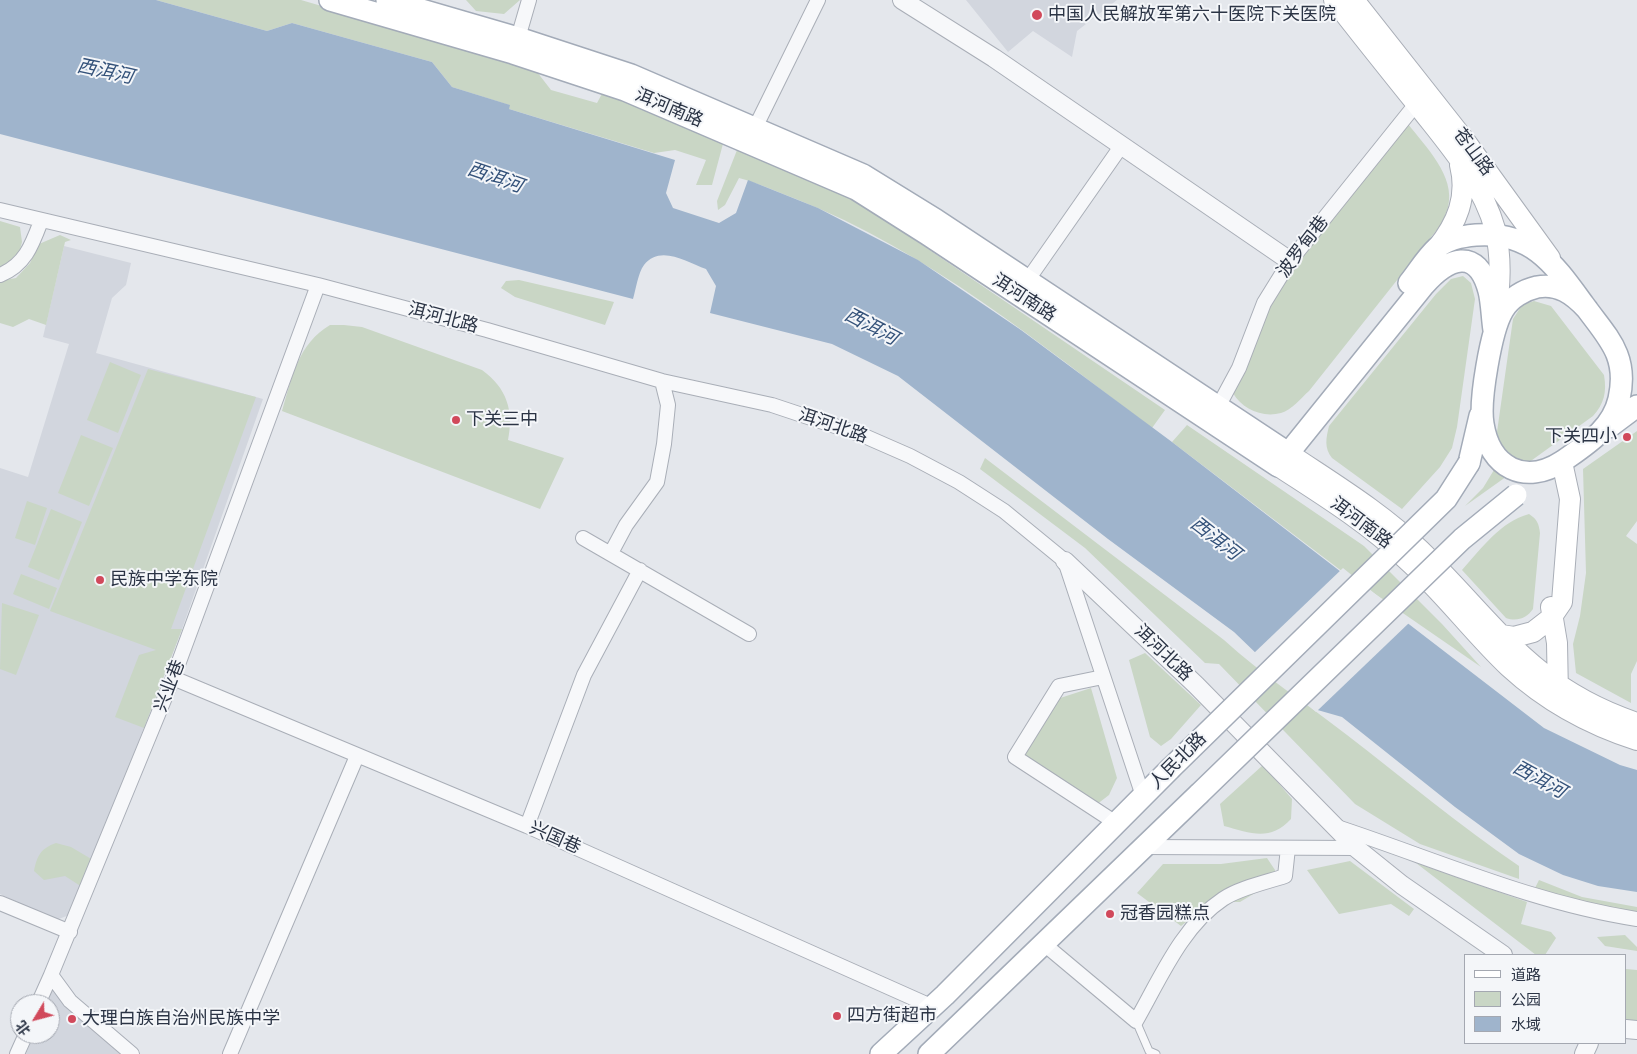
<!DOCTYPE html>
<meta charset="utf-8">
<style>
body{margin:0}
#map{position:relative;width:1637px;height:1054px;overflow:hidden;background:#e4e7ec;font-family:Karla,"Noto Sans SC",sans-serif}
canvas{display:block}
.legend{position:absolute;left:1464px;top:954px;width:162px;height:90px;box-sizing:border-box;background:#f4f6f9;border:1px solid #a4a8b1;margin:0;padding:6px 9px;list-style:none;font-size:15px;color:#2b3445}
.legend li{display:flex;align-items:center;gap:10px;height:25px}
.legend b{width:25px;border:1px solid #a4a8b1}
.north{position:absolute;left:10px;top:994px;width:50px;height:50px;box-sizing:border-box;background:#f4f6f9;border:1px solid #a4a8b1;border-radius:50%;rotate:233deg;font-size:14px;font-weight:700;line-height:20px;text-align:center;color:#2b3445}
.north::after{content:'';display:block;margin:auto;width:18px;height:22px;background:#d1495b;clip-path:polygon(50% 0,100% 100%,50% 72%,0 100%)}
</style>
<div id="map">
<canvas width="1637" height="1054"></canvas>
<ul class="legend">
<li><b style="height:6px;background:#fff"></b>道路</li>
<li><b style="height:14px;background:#c9d6c5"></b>公园</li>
<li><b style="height:14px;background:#9fb4cc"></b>水域</li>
</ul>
<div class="north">北</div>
</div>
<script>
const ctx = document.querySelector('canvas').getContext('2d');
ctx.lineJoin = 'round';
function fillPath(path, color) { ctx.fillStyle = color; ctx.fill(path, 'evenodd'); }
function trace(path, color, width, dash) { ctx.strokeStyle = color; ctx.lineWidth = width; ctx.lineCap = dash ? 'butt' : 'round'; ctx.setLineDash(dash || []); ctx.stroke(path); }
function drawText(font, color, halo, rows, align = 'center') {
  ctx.font = font + ' Karla,"Noto Sans SC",sans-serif'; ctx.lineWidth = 4; ctx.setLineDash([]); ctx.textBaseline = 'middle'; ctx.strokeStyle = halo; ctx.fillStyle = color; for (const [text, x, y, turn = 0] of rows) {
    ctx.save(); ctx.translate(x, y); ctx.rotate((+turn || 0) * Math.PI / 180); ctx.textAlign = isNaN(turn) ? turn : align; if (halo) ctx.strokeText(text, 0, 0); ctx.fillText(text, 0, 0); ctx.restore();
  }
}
fillPath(new Path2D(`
 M966 0H1117L1077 31 1072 57 1033 31 1008 52Z
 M64 246 131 263 126 285 112 298 96 353 263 399 182 629 72 914 56 920 0 894V468L28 477 69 344 43 337Z
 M53 988 138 1054H26L34 1034H50V1004H46Z`), '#d2d6de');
fillPath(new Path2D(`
 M156 0H301L534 68 551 90 597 103 604 90 724 140 712 185H696L706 160 675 150 654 153 509 109V105L452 87 432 62 292 23 267 31Z
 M466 0H520L504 14 476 11Z
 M1408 124C1425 146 1456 176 1448 207 1446 214 1443 220 1440 226L1309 391C1301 398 1292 410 1281 413 1262 418 1242 409 1233 393L1265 316 1292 268Z
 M739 145 850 196 1165 410 1152 428C1040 344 928 251 796 199 777 192 758 183 739 178L725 205 718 210 717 201Z
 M0 221 20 227 22 242 18 257 2 266H0Z
 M60 235 71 240 65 242 46 325 29 319 13 327 0 323V281L16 278 30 263 39 244Z
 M1463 276 1471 283 1475 299 1457 427 1452 448 1440 467 1402 509 1332 458C1324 448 1326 438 1329 426L1436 294 1451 279Z
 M519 280 614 302 605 325 515 297 501 288 506 281Z
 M1534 301 1551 306 1604 375C1607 392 1604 404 1593 416L1528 463C1511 464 1499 447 1497 432L1513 319 1522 305Z
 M330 325H344L362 327 482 370C507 388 514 411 508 440L564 458 540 509 282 411C292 377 298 344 330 325Z
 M110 362 141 375 118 433 87 420Z
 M148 369 256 397 171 629H182L144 728 115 717 139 655 156 650 50 611Z
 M1187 425 1364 546 1442 624 1481 667 1339 569 1172 442Z
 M1637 431V521L1626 536 1637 544V661L1631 674V703L1576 673 1573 644 1580 616 1586 573 1583 469Z
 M81 435 113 448 89 506 58 493Z
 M985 458 1224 640C1262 675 1306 703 1347 735 1404 779 1459 825 1519 866V879L1420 844 1355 804 1219 664 1205 663 1085 548 980 469Z
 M1497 465 1510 474 1465 506 1483 488Z
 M27 501 47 508 35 545 15 538Z
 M51 509 82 522 59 580 28 567Z
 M1529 514C1537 519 1539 524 1540 533L1533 609C1527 618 1517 622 1506 618L1462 570C1482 548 1500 522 1529 514Z
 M21 574 57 588 49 609 13 594Z
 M2 603 39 615 16 675 0 669Z
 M1145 653 1201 705 1171 739 1161 746 1150 737 1129 660Z
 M1091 688 1117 778 1109 795 1096 805 1019 756 1054 700Z
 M1263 765 1292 799 1291 819C1270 842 1250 833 1224 826L1220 804Z
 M56 843 71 847 93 860 82 887 65 876 44 880 34 871C37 856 41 848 56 843Z
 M1267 858 1275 870V881L1240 902H1212L1181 926 1137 893 1163 864H1221Z
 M1350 861 1414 909 1409 916 1391 904 1339 914 1307 870Z
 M1416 863 1527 902 1521 924 1551 932 1556 938 1545 955H1536Z
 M1539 880 1582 897 1637 907V913L1590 905 1534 890Z
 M1625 935 1637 947V951L1605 946 1597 937Z
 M1626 969 1637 970V1023L1626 1021Z`), '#c9d6c5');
fillPath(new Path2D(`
 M0 0H156L267 31 292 23 432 62 452 87 510 105 509 109 675 160 666 193 673 208 719 223 736 213 748 180 818 208 918 260 1021 330 1172 442 1544 728 1620 765 1637 770V892L1598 886 1563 875 1519 854 1455 807 1342 717 1314 709 1234 632 1108 539 898 376 832 344 710 313 716 286 706 269C687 262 660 244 644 265 638 273 636 289 633 299L0 134Z`), '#9fb4cc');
fillPath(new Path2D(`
 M1343 568 1410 622 1316 712 1253 654Z`), '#e4e7ec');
const service = new Path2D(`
 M1136 1021 1149 1051 1156 1054`);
const minor = new Path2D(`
 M518 38 529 0
 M755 128 818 0
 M0 210 318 285 487 330 662 381 772 405 862 435 910 456 959 482 1004 511 1065 561 1143 796
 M0 275C25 265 32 245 41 221
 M1027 281 1122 145
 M1218 407 1239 368 1264 303 1290 261 1416 104
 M583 538 749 634
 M611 553 626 525 657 482 664 444 668 405 662 381
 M1103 677 1059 686 1015 757 1116 823
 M173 678 527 826 933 1007
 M527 826 584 675 640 570
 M1337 827C1437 860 1533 903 1637 919
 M1145 847 1356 848
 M0 903 70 932
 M1044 944 1136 1021C1160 979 1182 926 1223 899 1239 888 1267 882 1285 876L1288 848
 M38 1004 51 975
 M17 1054 26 1034
 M132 1054 70 1001 51 975 173 678 318 285
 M230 1054 357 756`);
const tertiary = new Path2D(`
 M902 0 994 58 1290 261
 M1065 561 1196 685 1356 848 1402 885 1503 955
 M1626 1029 1637 1030
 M1584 1054 1589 1043`);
const secondary = new Path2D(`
 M1334 0C1362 36 1390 71 1419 107 1448 144 1482 182 1495 229 1502 258 1500 286 1496 316
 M1354 0 1466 142 1550 258
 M1437 248C1457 223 1468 197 1460 165
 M1288 453C1334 484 1381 512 1420 550 1495 623 1531 688 1637 723
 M1278 466C1323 495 1368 523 1407 560 1444 593 1473 633 1509 667 1546 701 1590 725 1637 740
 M1551 607 1557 643 1558 695
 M1495 634 1514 637 1533 632 1551 618 1562 602 1570 499 1562 462`);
const primary = new Path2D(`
 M330 0 513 53 625 90 856 189 927 234 1278 466 1424 285C1448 258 1477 246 1489 291 1492 303 1492 317 1494 330
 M387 0 518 38 631 75 863 175 936 220 1288 453
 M1409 283C1418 272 1426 258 1437 248 1447 239 1464 236 1476 235 1532 231 1554 264 1584 305 1607 337 1629 355 1619 399 1612 429 1587 444 1563 461 1525 486 1490 468 1483 424 1479 401 1491 330 1503 310 1510 298 1524 290 1537 287 1558 283 1573 294 1587 309
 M1609 427 1637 406
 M1469 463 1480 416
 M881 1054 945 995 1170 769
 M929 1054 1199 794`);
trace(service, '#a9aeb7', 9);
trace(minor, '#a9aeb7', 16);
trace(tertiary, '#a9aeb7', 20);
trace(secondary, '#a9aeb7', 22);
trace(primary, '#a3abb8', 24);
trace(service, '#f7f8fa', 7);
trace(minor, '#f7f8fa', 14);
trace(tertiary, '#f7f8fa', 18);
trace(secondary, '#fff', 20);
trace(primary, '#fff', 21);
const primaryBridge = new Path2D(`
 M1170 769 1446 499 1469 463
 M1199 794 1462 539 1516 495`);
trace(primaryBridge, '#a3abb8', 24, []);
trace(primaryBridge, '#fff', 21);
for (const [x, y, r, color] of [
 [1037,15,6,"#d1495b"],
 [456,420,5,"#d1495b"],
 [1627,437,5,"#d1495b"],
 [100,580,5,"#d1495b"],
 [1110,914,5,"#d1495b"],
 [837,1016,5,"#d1495b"],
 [72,1019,5,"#d1495b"]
]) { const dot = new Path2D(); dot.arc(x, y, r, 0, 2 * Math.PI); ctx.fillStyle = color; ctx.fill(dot); trace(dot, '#f4f6f9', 2); }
drawText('18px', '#2b3445', '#f4f6f9', [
 ["中国人民解放军第六十医院下关医院",1048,15],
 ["下关三中",466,420],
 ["下关四小",1617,437,"right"],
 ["民族中学东院",110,580],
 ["冠香园糕点",1120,914],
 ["四方街超市",847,1016],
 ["大理白族自治州民族中学",82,1019]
], 'left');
drawText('18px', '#2b3445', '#f4f6f9', [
 ["洱河南路",669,108,23],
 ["苍山路",1473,152,53],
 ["波罗甸巷",1303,247,-53],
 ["洱河南路",1024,298,33],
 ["洱河北路",443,318,15],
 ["洱河北路",833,426,19],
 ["洱河南路",1361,523,37],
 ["洱河北路",1163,653,44],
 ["兴业巷",170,686,-69],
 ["人民北路",1178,761,-45],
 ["兴国巷",555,838,24]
]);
drawText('italic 19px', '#34527a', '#f4f6f9', [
 ["西洱河",105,72,12],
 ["西洱河",495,178,19],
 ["西洱河",871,327,28],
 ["西洱河",1215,539,38],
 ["西洱河",1539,780,29]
]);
</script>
